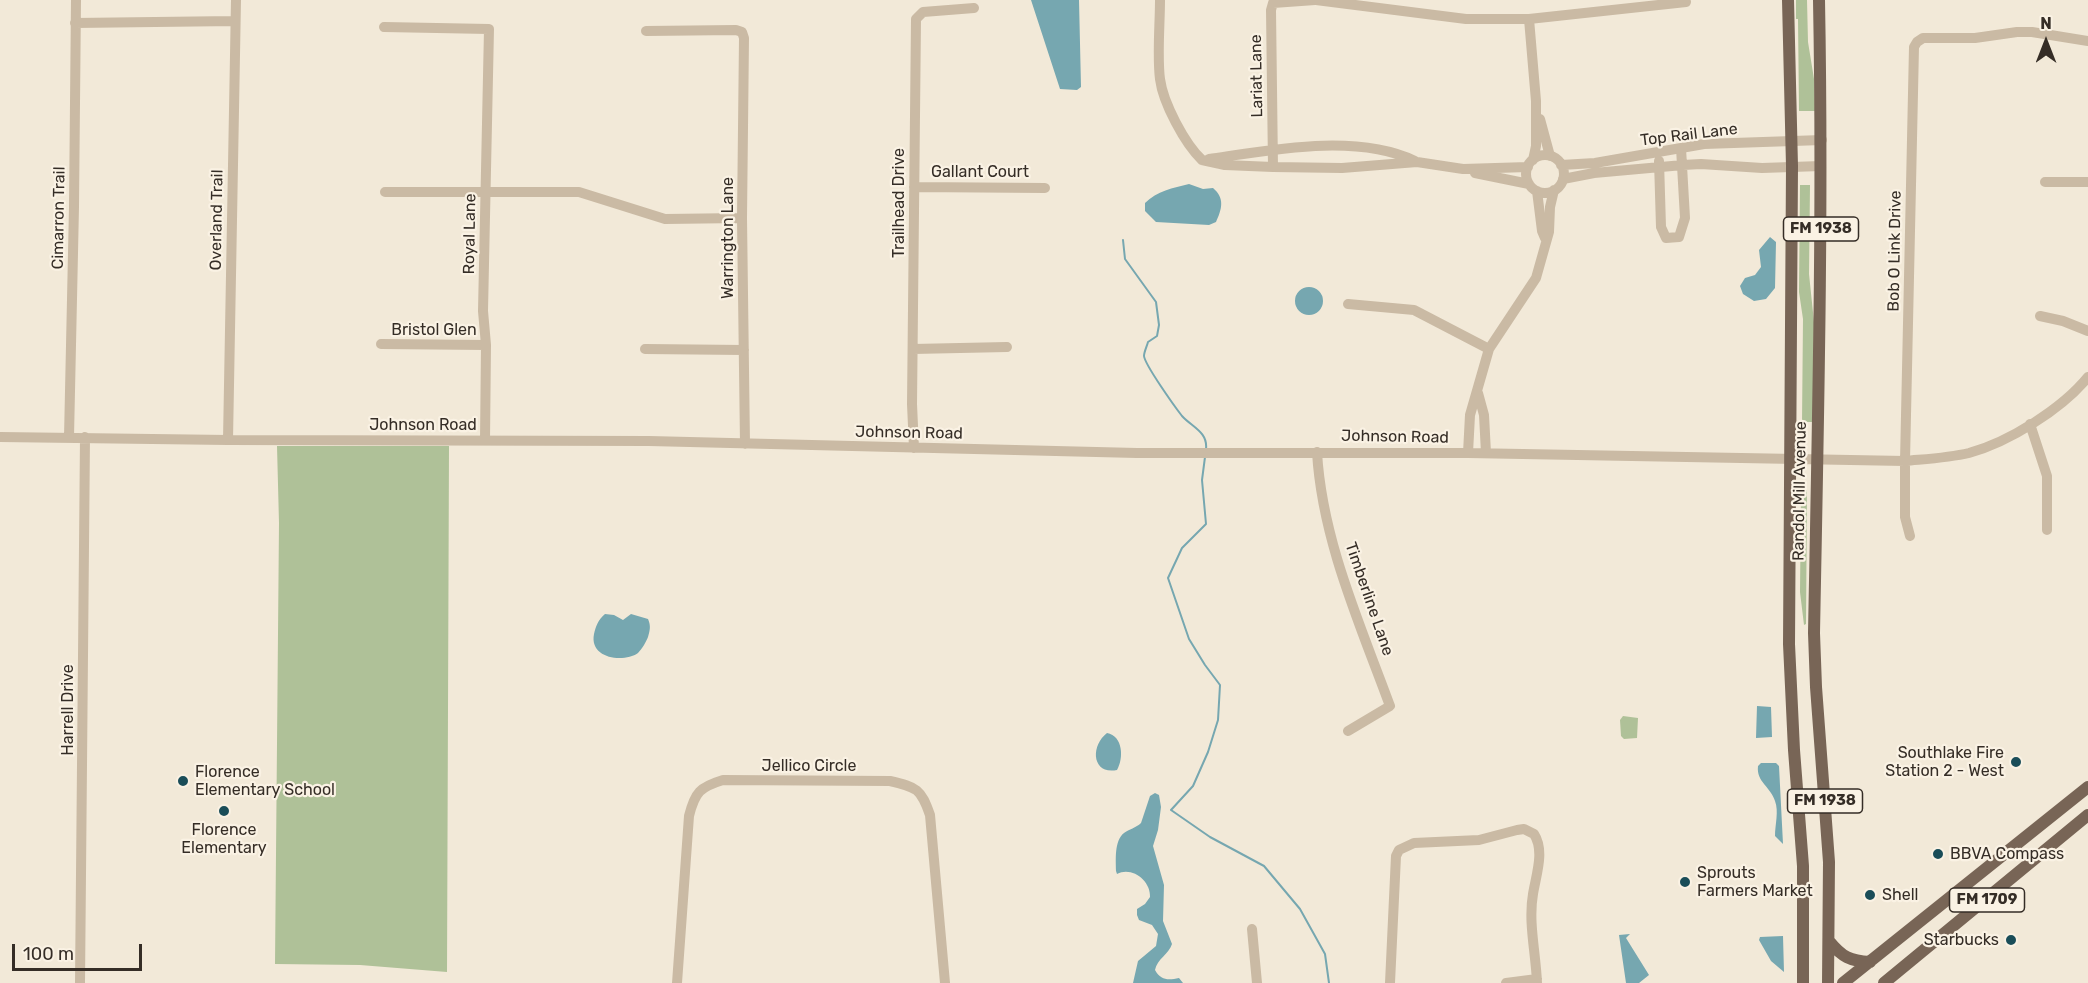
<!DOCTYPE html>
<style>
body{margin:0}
#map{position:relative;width:2088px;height:983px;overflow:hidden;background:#f2e9d8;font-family:Rubik,sans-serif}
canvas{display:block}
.north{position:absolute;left:2016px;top:12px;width:60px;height:60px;-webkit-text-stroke:4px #faf2e4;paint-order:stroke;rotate:0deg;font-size:16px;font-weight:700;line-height:24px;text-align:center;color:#352d26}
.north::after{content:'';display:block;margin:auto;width:21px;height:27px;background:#352d26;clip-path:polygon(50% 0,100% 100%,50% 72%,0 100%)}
.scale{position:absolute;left:12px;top:944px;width:130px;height:27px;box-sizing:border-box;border:3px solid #352d26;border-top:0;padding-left:8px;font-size:18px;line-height:21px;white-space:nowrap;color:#352d26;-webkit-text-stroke:4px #faf2e4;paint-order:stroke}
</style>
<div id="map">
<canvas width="2088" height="983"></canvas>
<div class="north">N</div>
<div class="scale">100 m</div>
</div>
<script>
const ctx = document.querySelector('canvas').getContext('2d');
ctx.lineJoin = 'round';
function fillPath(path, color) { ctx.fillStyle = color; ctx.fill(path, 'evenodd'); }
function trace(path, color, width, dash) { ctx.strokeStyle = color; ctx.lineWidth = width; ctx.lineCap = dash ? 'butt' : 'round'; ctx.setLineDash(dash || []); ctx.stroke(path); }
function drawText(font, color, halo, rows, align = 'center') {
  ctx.font = font + ' Rubik,sans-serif'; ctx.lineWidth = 4.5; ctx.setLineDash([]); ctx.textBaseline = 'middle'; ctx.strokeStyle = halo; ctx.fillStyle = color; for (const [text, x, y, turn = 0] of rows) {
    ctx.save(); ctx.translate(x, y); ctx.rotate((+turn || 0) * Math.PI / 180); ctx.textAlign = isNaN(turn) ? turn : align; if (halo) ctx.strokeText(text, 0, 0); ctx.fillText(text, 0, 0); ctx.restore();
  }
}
fillPath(new Path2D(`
 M1796 0H1807L1808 42 1814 79 1815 111H1799L1798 19H1796Z
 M1800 185H1810L1809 274 1814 322 1813 422H1802L1803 319 1799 292Z
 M277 446H449L447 972 360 965 275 964 279 523Z
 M1801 490H1807L1806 624 1804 625 1800 592Z
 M1623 716 1638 718 1637 738 1624 739 1621 736 1620 720Z`), '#afc198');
fillPath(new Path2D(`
 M1031 0H1079L1081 87 1077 90 1060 89Z
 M1189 184 1203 189 1213 188C1225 198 1222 209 1216 222L1209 225 1156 222 1145 211V203C1157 191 1173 188 1189 184Z
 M1770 237 1776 242 1775 288 1766 299 1754 301 1743 294 1740 286 1745 278 1755 275 1761 267 1759 250Z
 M1295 301a14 14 0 1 1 28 0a14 14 0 1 1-28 0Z
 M605 614 614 615 623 620 631 614 648 619C651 626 650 630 648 637 646 642 642 649 638 653 624 663 589 659 594 634 596 626 598 620 605 614Z
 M1757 706 1771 707 1772 737 1756 738Z
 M1107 733C1123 736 1124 758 1117 770 1092 775 1090 746 1107 733Z
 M1761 763H1776L1779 766 1783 844 1775 836C1775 825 1779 811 1775 801 1771 787 1756 782 1758 766Z
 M1155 793 1159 795 1161 807 1158 830 1153 846 1164 885 1163 921 1172 944C1169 954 1157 959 1155 970 1161 981 1169 980 1179 978L1183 983H1133L1138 961 1156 946 1158 934 1152 925 1139 920 1137 915V909L1145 904 1150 897C1151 881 1132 866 1117 874L1116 871C1116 860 1114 841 1124 833 1129 829 1136 828 1141 823L1150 796Z
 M1630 934 1626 938 1649 975 1639 983H1626L1619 935Z
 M1783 936 1784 972 1771 961 1759 940 1760 937Z`), '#76a7b0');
trace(new Path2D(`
 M1123 240 1125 259 1156 302 1159 325 1157 336 1148 342C1147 346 1144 352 1144 356 1145 365 1175 407 1182 416 1192 427 1208 432 1206 449
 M1205 457 1202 480 1206 524 1182 548 1168 578 1189 639 1205 665 1220 685 1218 720 1208 752 1193 786 1171 810 1210 837 1264 866 1300 909 1325 954 1329 983`), '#76a7b0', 2);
trace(new Path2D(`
 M1160 0C1160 24 1157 56 1160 79 1163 103 1185 144 1202 160
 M1316 0 1466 19H1529L1686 2
 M1529 19 1536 101V146L1533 160
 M75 23 235 21
 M384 27 489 29 483 311 486 345 485 440
 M646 31 736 30 742 32 744 38 742 218 745 444
 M1540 119 1550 156
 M1526 174a19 19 0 1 1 38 0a19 19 0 1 1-38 0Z
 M1209 159C1271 150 1356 133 1415 161
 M1202 160 1225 165 1273 167 1342 168 1417 162 1463 169 1528 167
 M1659 161 1661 227 1666 238 1679 237 1685 218 1681 148
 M1561 165 1595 163 1704 144 1822 140
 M1273 167 1271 10 1273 3 1315 0
 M1475 173 1529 184
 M1563 179 1594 173 1683 165 1701 164 1762 168 1821 166
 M2045 182H2088
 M914 187 1045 188
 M1537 191 1542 231 1545 238
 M385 192H579L665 219 742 218
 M1348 304 1414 310 1489 349
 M2040 316 2063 321 2088 331
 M381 344 486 345
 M645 349 744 350
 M913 349 1007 347
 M1478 393 1484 415 1486 453
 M2030 424 2047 476V530
 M0 437 228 440 649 441 1137 453H1468L1905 461C1926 459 1948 458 1969 453 2009 442 2062 409 2088 377
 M69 437 74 207 76 0
 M228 440 236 0
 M914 448 912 404 916 19 923 12 974 8
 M1317 452C1322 540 1360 624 1390 706L1348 731
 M1468 453 1470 415 1489 349 1536 278 1549 232 1550 207 1554 190
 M1910 536 1905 517V461L1914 47 1917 42 1923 38H1975L2017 32H2032L2088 41
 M1252 929 1257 983
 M80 983 85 437
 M677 983 689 816C695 792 700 787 723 780L890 781C917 787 921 789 930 815L945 983
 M1390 983 1396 856 1399 850 1414 843 1479 840 1517 830 1524 829 1534 834C1545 851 1536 875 1533 894 1528 922 1536 954 1537 983
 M1506 983 1537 979`), '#cabaa4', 10);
trace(new Path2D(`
 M1788 0 1792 166 1789 644 1794 750 1803 866V983
 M1819 0C1823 211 1818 422 1814 633L1816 687 1829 862 1828 983
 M1829 941C1842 957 1850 961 1870 962
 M1843 983 2088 787
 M1884 983 2088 815`), '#786556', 12);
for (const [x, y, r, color] of [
 [2016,762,6,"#1a4d58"],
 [183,781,6,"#1a4d58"],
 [224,811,6,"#1a4d58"],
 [1938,854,6,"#1a4d58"],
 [1685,882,6,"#1a4d58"],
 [1870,895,6,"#1a4d58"],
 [2011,940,6,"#1a4d58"]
]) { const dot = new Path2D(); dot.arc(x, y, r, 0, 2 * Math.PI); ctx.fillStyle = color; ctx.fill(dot); trace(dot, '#faf2e4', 2); }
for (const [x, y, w] of [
 [1821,229,75],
 [1825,801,75],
 [1987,900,75]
]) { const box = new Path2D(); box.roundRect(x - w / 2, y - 12, w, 24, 4.5); ctx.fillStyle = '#faf2e4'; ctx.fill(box); trace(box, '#352d26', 1.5); }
drawText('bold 15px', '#352d26', null, [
 ["FM 1938",1821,229],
 ["FM 1938",1825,801],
 ["FM 1709",1987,900]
]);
drawText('16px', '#352d26', '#faf2e4', [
 ["Lariat Lane",1257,76,-91],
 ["Top Rail Lane",1689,135,-7],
 ["Gallant Court",980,172],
 ["Trailhead Drive",899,203,-90],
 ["Cimarron Trail",59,218,-89],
 ["Overland Trail",217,220,-89],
 ["Royal Lane",470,234,-89],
 ["Warrington Lane",728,238,-90],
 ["Bob O Link Drive",1895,251,-89],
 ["Bristol Glen",434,330],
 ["Johnson Road",423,425],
 ["Johnson Road",909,433,1],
 ["Johnson Road",1395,437,1],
 ["Randol Mill Avenue",1800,491,-89],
 ["Timberline Lane",1369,599,71],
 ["Harrell Drive",68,710,-90],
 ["Jellico Circle",809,766]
]);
drawText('16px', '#352d26', '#faf2e4', [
 ["Southlake Fire",2004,753,"right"],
 ["Station 2 - West",2004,771,"right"],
 ["Florence",195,772],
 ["Elementary School",195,790],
 ["Florence",224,830,"center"],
 ["Elementary",224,848,"center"],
 ["BBVA Compass",1950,854],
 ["Sprouts",1697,873],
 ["Farmers Market",1697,891],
 ["Shell",1882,895],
 ["Starbucks",1999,940,"right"]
], 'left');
</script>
